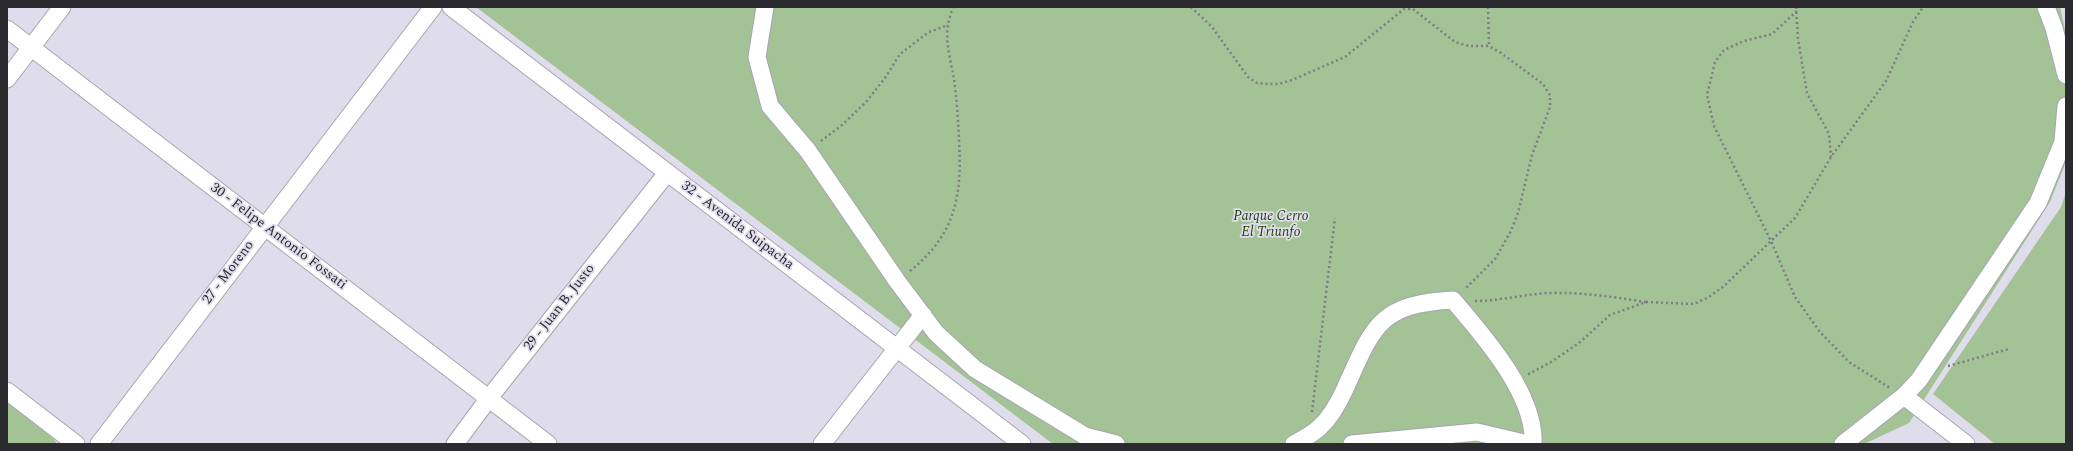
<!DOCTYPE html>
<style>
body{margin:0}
#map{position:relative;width:2073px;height:451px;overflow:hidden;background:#dfddeb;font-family:Spectral,serif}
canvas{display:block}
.frame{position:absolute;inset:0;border:8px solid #2b2a2f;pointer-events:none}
</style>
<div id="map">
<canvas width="2073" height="451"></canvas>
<div class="frame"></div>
</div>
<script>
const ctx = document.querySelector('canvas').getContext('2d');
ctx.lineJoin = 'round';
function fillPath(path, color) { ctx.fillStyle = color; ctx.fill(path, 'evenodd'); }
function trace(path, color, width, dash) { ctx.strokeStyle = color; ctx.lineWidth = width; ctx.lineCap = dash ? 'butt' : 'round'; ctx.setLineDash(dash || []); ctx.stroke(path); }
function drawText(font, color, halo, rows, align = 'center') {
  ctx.font = font + ' Spectral,serif'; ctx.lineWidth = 3.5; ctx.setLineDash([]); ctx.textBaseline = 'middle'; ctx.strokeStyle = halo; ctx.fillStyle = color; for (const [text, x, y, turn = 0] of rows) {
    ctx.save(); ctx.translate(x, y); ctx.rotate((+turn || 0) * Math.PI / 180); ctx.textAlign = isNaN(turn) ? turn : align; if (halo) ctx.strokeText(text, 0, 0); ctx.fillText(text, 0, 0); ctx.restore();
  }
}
fillPath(new Path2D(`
 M476 7H2060L2066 34V162L2050 202 1909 423 1864 444H1053Z
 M2066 192V444H1995L1933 394 2061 207Z
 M7 402 54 439 57 444H7Z`), '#a3c396');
const minor = new Path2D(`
 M451 7 1022 444
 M765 7 757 57 770 106 808 151 897 281 936 333 975 369 1085 436 1116 444
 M2046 7 2054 28 2066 75
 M7 29 548 444
 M7 79 62 7
 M7 391 76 444
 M1904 396 1966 444
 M99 444 433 7
 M455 444 489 398 667 173
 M822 444 923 315
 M1294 444C1303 439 1313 434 1320 427 1331 417 1339 402 1345 389 1373 327 1378 304 1453 300 1483 335 1536 395 1533 444
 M1352 444 1477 432 1528 444
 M1843 444 1904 396 1919 380 2038 203 2063 142 2066 106`);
trace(minor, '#a6a4b1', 19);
trace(new Path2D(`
 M1191 7 1212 27 1248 77 1257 83 1268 84H1279L1292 80 1345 57 1404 9H1413L1455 42 1469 46H1489L1501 53 1543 84 1550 95V107L1532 155 1518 213 1511 231 1495 259 1465 289
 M1488 7 1489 46
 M1796 7 1798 39 1807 93 1829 134 1831 157
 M1797 11 1772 34 1744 41 1724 50 1715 62 1707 95 1714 126 1771 241 1795 297 1820 332 1849 362 1890 388
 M821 141 841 126 866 102 885 78 900 54 929 32 948 25
 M910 271C956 234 962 196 959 140 958 120 957 100 954 79 951 62 945 42 948 25 949 19 951 13 953 7
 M1475 301C1500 301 1524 294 1549 293 1582 292 1614 297 1646 302L1610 315 1579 343 1551 362 1527 375
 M1646 302 1694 304 1709 297 1724 286 1795 218 1831 157 1886 81 1913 22 1923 7
 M1948 366 2009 349
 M1312 412 1335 218`), '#7d7b84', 2.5, [2, 3]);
trace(minor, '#fff', 17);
drawText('italic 14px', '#204608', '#dfddeb', [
 ["Parque Cerro",1271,217],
 ["El Triunfo",1271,233]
]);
drawText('14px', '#2b2a2f', '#dfddeb', [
 ["32 - Avenida Suipacha",737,226,37],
 ["30 - Felipe Antonio Fossati",278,237,37],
 ["27 - Moreno",229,273,-53],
 ["29 - Juan B. Justo",560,308,-52]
]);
</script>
